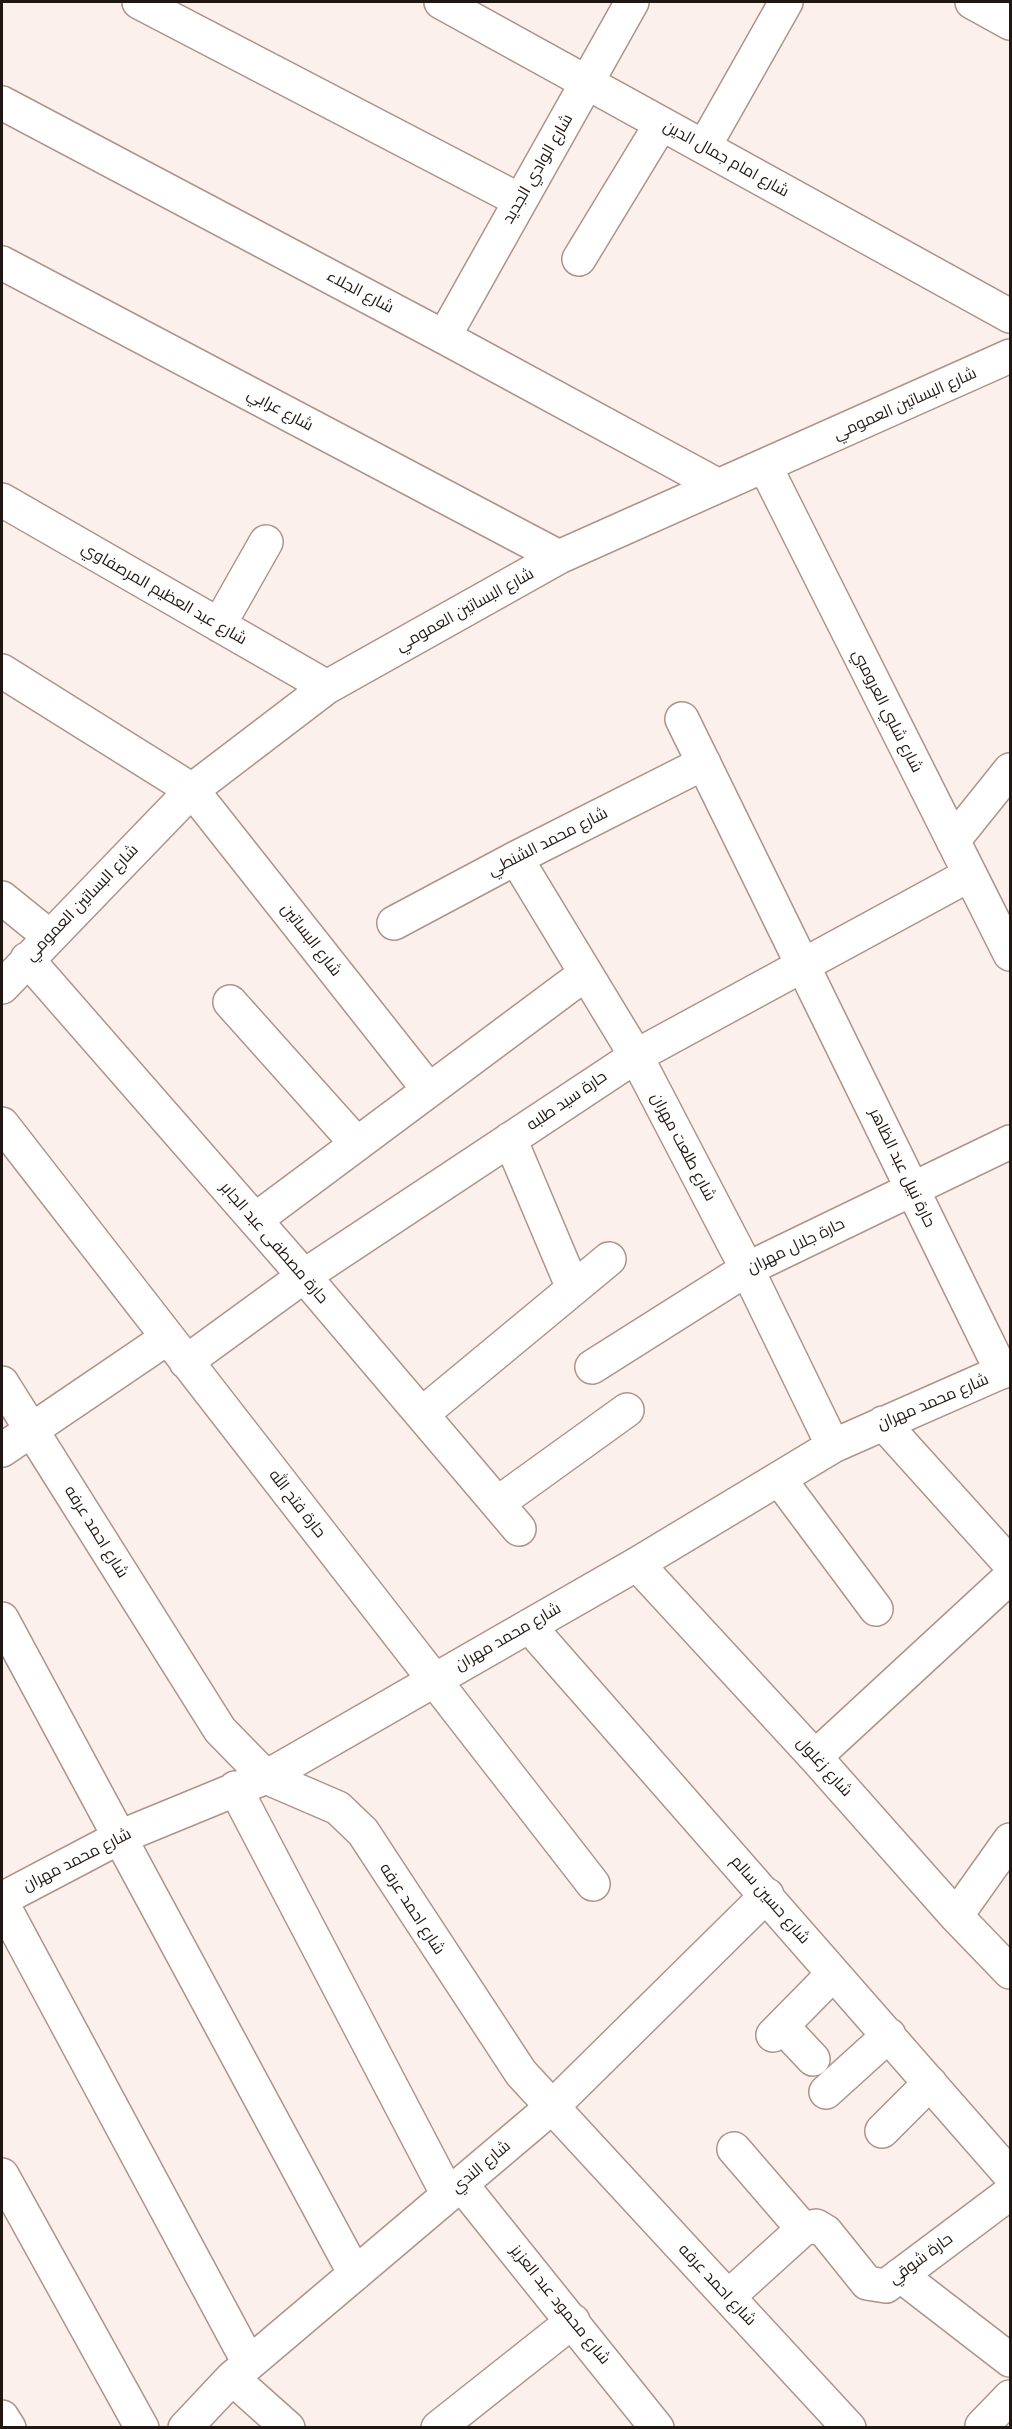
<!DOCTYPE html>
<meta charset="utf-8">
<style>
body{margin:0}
#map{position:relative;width:1012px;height:2429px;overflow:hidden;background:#fcf0ec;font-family:"Noto Serif",serif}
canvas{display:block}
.frame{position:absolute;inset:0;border:3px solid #201612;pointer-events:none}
</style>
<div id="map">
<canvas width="1012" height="2429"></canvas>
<div class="frame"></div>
</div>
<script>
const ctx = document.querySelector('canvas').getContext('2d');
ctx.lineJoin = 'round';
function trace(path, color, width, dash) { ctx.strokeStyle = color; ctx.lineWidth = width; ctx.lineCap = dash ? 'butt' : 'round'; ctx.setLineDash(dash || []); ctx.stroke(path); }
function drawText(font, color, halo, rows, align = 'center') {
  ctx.font = font + ' "Noto Serif",Cairo,serif'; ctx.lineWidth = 5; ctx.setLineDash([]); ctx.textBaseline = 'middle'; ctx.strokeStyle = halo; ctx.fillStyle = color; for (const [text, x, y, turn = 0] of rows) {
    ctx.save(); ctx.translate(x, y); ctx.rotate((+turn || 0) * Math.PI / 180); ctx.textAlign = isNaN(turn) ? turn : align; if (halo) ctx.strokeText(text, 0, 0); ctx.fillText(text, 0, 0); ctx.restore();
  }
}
const minor = new Path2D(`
 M139 2 519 200
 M441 2 1010 316
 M972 2 1010 23
 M2 103 444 337 717 485
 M704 147 786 2
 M579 259 661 124
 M2 263 559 557
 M444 337 632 2
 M765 466 1010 954
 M2 500 327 687
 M219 625 266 542
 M2 671 192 790 429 1090
 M682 719 1002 1372
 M953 841 1010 770
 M516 858 636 1056 747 1269 833 1446
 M2 898 49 936
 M394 923 516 858 704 763
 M27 959 304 1276 519 1529
 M2 987 192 790 327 687 559 557 1010 356
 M230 1002 357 1144
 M2 1124 593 1884
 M510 1139 573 1288
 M255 1220 585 974
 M186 1362 304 1276 636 1056 969 875
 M592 1367 747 1269 1010 1142
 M2 1383 220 1730 266 1777 338 1808 363 1832 521 2073 849 2428
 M422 1414 609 1259
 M883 1423 1010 1564
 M2 1450 167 1338
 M780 1480 876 1609
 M498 1503 627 1410
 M637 1564 815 1757 956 1916 1010 1972
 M2 1619 355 2274
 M529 1626 1010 2175
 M815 1757 1010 1577
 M235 1788 448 2195
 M2 1899 120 1837 266 1777 637 1564 833 1446 1010 1368
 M2 1903 249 2363
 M956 1916 1010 1840
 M782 2026 813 2059
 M773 2035 833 1974
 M826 2092 889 2035
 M882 2131 930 2083
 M734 2149 803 2229
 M2 2175 142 2428
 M461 2184 657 2428
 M900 2275 1010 2360
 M728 2297 803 2229 816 2226 826 2232 867 2283 886 2286 1010 2193
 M232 2378 288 2428
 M2 2417 9 2428
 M982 2426 1010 2397
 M185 2428 232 2378 552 2107 767 1895
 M438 2428 573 2321`);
trace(minor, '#ae9389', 36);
trace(minor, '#fff', 33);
drawText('16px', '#201612', '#fff', [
 ["شارع امام جمال الدين",726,159,29],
 ["شارع الوادي الجديد",538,169,-60],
 ["شارع الجلاء",360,292,28],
 ["شارع البساتين العمومي",905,404,-24],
 ["شارع عرابي",280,410,28],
 ["شارع عبد العظيم المرصفاوي",164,594,30],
 ["شارع البساتين العمومي",465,610,-29],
 ["شارع شلبي العرومبي",887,711,63],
 ["شارع محمد الشنطي",548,842,-27],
 ["شارع البساتين العمومي",82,903,-46],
 ["شارع البساتين",311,940,52],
 ["حارة سيد طلبه",567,1101,-34],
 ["شارع طلعت مهران",683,1147,62],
 ["حارة نبيل عبد الظاهر",902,1168,64],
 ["حارة مصطفى عبد الجابر",274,1243,49],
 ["حارة جلال مهران",796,1246,-26],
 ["شارع محمد مهران",933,1402,-23],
 ["حارة فتح الله",297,1504,52],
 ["شارع احمد عرفه",96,1532,58],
 ["شارع محمد مهران",508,1637,-30],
 ["شارع زغلول",824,1767,48],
 ["شارع محمد مهران",77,1860,-27],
 ["شارع حسين سالم",770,1900,49],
 ["شارع احمد عرفه",412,1909,57],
 ["شارع الندي",481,2167,-40],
 ["حارة شوقي",921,2259,-36],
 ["شارع احمد عرفه",717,2285,47],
 ["شارع محمود عبد العزيز",560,2305,51]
]);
</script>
